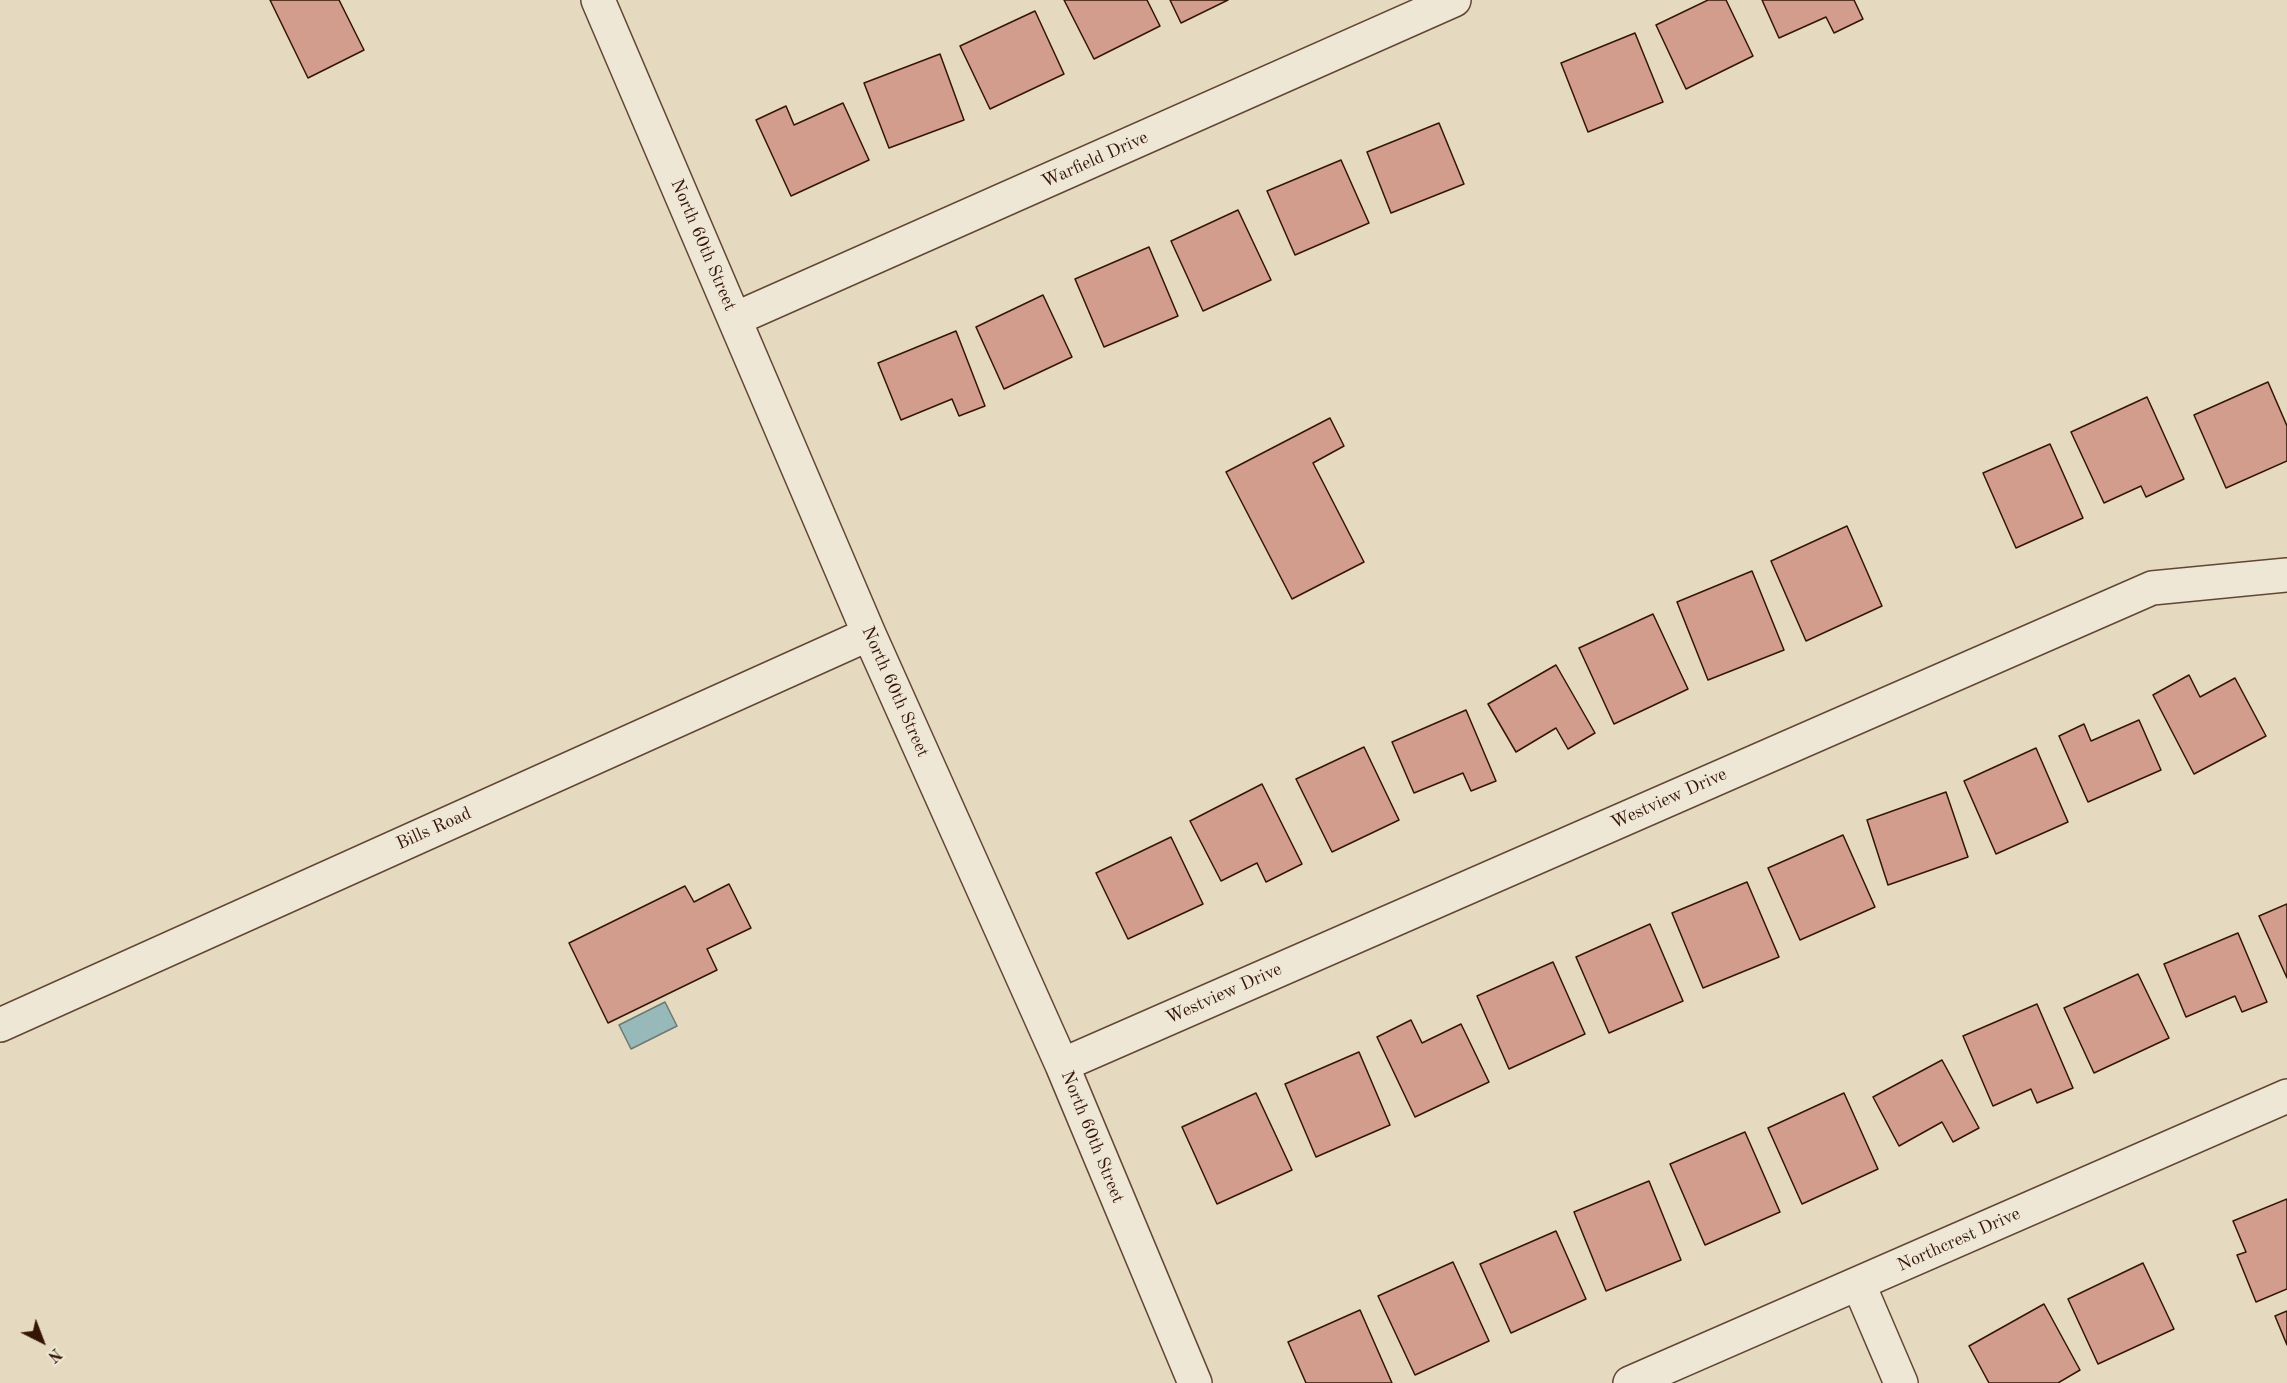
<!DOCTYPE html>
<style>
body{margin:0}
#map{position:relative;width:2287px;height:1383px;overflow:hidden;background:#e5dabf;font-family:"Old Standard TT",serif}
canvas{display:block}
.north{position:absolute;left:12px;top:1311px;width:60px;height:60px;-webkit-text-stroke:4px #eee7d5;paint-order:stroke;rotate:138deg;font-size:16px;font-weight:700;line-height:24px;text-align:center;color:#351506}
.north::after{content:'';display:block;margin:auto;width:21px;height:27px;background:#351506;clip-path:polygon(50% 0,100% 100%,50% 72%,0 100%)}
</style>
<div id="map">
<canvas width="2287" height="1383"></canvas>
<div class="north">N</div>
</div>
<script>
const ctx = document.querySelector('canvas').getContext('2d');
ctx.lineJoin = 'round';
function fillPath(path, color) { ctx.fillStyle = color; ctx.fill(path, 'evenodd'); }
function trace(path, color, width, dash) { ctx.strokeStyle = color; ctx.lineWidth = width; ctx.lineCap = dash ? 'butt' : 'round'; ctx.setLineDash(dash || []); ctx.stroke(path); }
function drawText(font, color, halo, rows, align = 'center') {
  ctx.font = font + ' "Old Standard TT",serif'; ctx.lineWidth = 4.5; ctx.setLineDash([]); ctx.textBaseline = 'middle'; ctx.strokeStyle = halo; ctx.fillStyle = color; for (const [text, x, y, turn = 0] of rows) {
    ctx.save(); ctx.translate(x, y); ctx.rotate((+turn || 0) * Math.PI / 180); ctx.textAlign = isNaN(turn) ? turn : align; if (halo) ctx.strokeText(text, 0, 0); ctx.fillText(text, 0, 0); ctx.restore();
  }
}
const water = new Path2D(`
 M665 1002 677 1026 631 1049 619 1025Z`);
fillPath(water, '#98b9ba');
trace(water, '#707772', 1.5);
const building = new Path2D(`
 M270 0H339L364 50 308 78Z
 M1064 0H1147L1160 26 1094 59Z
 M1170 0H1228L1181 23Z
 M1708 0H1726L1753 56 1686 89 1656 25Z
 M1762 0H1854L1863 19 1834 33 1826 17 1779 38Z
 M1035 11 1064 74 990 109 960 46Z
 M1635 33 1663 102 1588 132 1561 63Z
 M940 54 964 120 889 148 864 83Z
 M843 103 869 160 791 196 756 120 786 106 794 125Z
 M1439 123 1464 184 1391 213 1367 152Z
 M1341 160 1369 223 1295 255 1267 191Z
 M1238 210 1271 280 1203 311 1171 241Z
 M1149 247 1178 316 1104 347 1075 279Z
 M1043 295 1072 357 1004 389 976 327Z
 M956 331 985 406 959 416 952 399 901 420 878 363Z
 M2268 382 2287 426V461L2226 488 2194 415Z
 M2147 397 2184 479 2146 497 2141 486 2104 503 2071 432Z
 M1330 418 1344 446 1313 463 1364 562 1292 599 1226 472Z
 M2050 444 2083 518 2016 548 1983 473Z
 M1847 526 1882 606 1806 641 1771 561Z
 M1752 571 1784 650 1708 680 1677 602Z
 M1653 614 1688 689 1614 724 1579 648Z
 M1556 665 1595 733 1568 749 1556 728 1516 752 1488 704Z
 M2189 675 2200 697 2235 678 2266 736 2194 774 2153 695Z
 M1466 710 1496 781 1471 791 1463 773 1414 793 1392 742Z
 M2139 720 2161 770 2088 802 2059 736 2084 724 2091 741Z
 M1364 747 1399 820 1332 852 1296 779Z
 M2036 748 2068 822 1996 854 1964 781Z
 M1262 784 1302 864 1266 882 1257 863 1221 881 1190 821Z
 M1946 792 1968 857 1888 885 1867 820Z
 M1843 835 1875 907 1800 940 1768 868Z
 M1171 837 1203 904 1128 939 1096 873Z
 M1747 882 1779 957 1703 988 1672 913Z
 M729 884 751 928 707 949 717 970 608 1023 569 943 685 886 694 902Z
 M2287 904V978L2259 916Z
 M1650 924 1683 1001 1609 1033 1576 957Z
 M2238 933 2267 1002 2242 1012 2235 996 2186 1017 2164 964Z
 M1553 962 1585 1034 1509 1069 1477 996Z
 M2138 974 2169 1038 2094 1073 2064 1008Z
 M2037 1004 2073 1088 2037 1103 2031 1089 1993 1106 1963 1036Z
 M1411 1020 1422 1043 1461 1024 1489 1082 1415 1117 1377 1037Z
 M1359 1052 1390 1125 1316 1157 1285 1084Z
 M1942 1060 1979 1128 1953 1142 1942 1122 1899 1146 1873 1097Z
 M1256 1093 1292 1170 1217 1204 1182 1127Z
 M1844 1093 1878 1169 1802 1204 1768 1128Z
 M1745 1132 1780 1212 1705 1245 1670 1164Z
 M1649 1181 1681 1260 1606 1291 1574 1212Z
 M2287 1199V1289L2256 1302 2237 1255 2246 1252 2233 1221Z
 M1556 1231 1586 1299 1511 1333 1480 1264Z
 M1453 1262 1489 1341 1415 1375 1378 1296Z
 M2143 1263 2174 1329 2098 1364 2068 1299Z
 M2044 1304 2080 1370 2058 1383H1989L1969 1346Z
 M1360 1310 1392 1383H1306L1288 1342Z
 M2287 1311V1345L2275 1316Z`);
fillPath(building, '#d39d8d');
trace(building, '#351506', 1.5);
const minor = new Path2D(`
 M598 0 869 634 1062 1065 1195 1383
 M735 319 1454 0
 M0 1025 869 634
 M1062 1065 2152 588 2287 575
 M1859 1285 1901 1383
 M1630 1383 2287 1096`);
trace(minor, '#614634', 36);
trace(minor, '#eee7d5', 33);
drawText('18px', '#351506', '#eee7d5', [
 ["Warfield Drive",1095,160,-24],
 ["North 60th Street",703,245,67],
 ["North 60th Street",895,692,66],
 ["Westview Drive",1669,799,-24],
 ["Bills Road",434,829,-24],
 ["Westview Drive",1224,994,-24],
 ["North 60th Street",1092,1137,68],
 ["Northcrest Drive",1959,1240,-24]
]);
</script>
